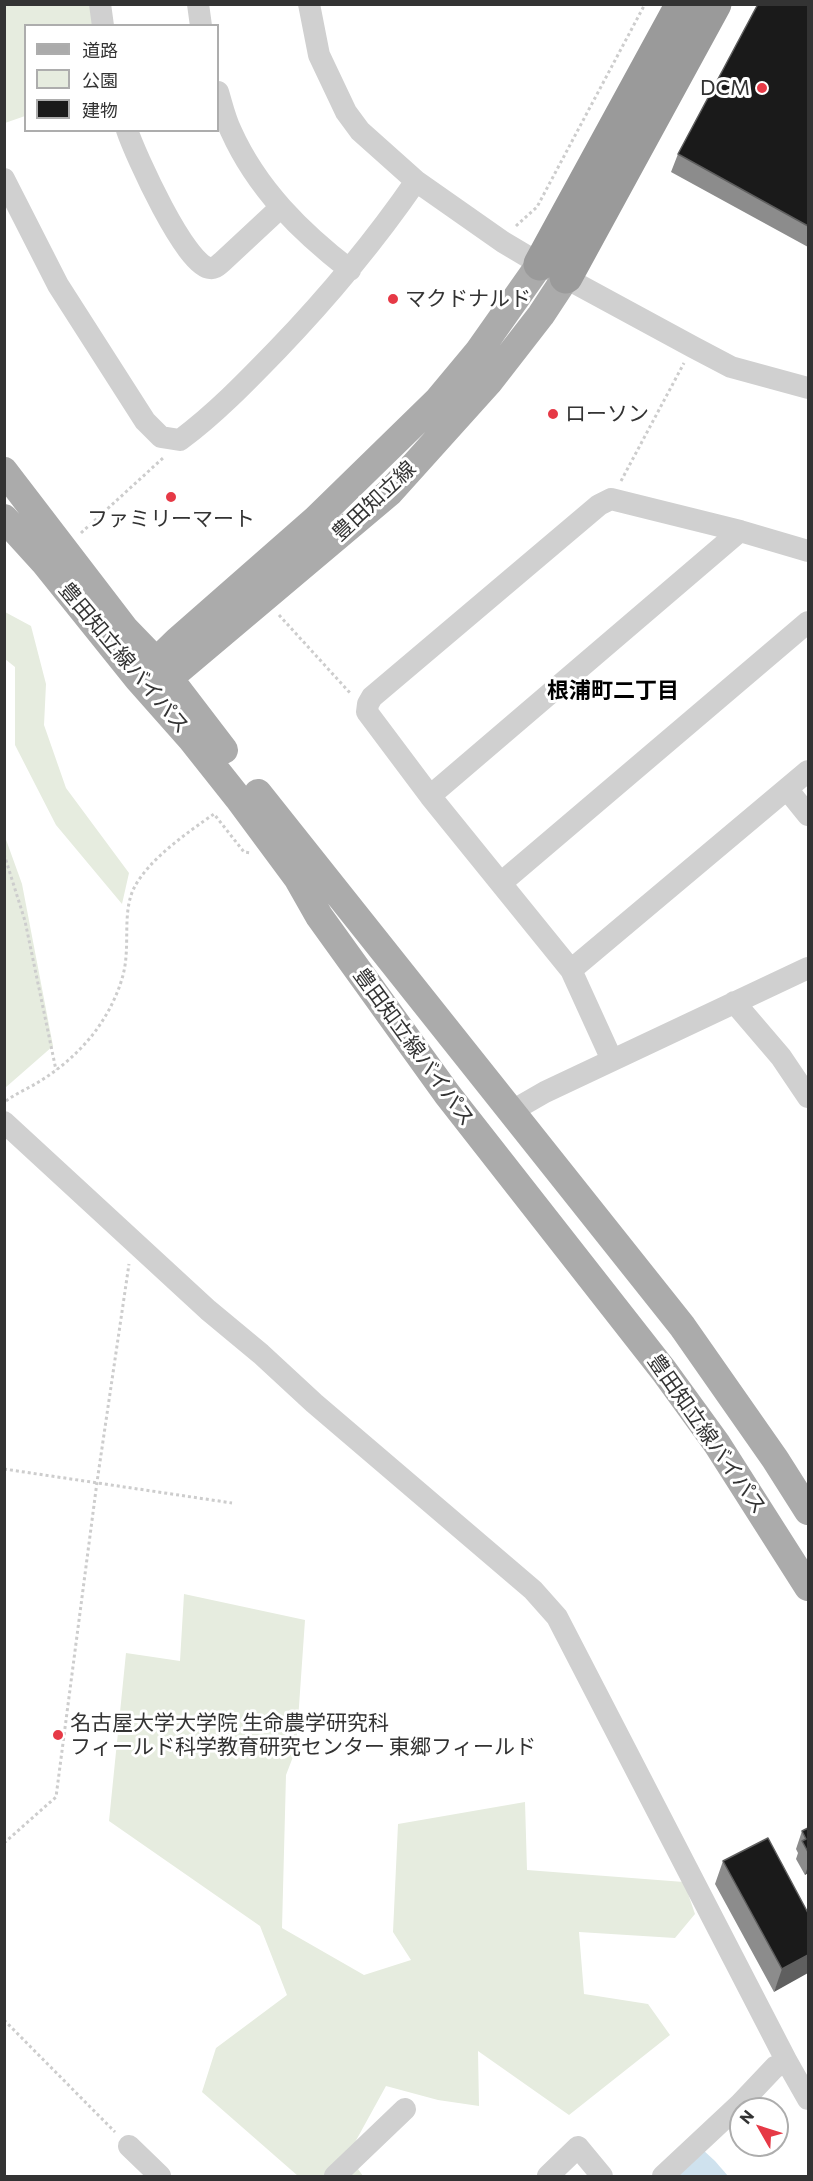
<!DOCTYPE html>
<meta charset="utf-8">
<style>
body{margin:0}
#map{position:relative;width:813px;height:2181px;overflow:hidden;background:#fff;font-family:Commissioner,"Noto Sans JP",sans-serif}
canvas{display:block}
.frame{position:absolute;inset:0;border:6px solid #333;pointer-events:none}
.legend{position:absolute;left:24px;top:24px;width:195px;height:108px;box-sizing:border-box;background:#fff;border:2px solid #adadad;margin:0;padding:8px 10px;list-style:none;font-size:18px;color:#333}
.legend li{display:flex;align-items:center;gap:12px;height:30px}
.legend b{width:30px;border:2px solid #adadad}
.north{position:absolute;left:729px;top:2097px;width:60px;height:60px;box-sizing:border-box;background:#fff;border:2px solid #adadad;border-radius:50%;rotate:309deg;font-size:16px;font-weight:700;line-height:24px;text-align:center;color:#333}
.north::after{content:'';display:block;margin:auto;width:21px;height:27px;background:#e63946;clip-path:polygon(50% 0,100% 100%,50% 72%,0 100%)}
</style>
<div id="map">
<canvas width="813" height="2181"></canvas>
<div class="frame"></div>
<ul class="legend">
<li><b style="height:8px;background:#ababab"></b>道路</li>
<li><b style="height:16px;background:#e6ecdf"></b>公園</li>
<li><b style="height:16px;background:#1a1a1a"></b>建物</li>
</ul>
<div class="north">N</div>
</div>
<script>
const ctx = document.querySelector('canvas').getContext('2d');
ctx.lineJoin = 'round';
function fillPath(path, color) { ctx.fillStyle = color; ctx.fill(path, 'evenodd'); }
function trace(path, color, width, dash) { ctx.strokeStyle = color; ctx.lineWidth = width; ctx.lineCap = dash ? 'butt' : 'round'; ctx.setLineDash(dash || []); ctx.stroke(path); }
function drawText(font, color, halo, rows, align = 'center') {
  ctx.font = font + ' Commissioner,"Noto Sans JP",sans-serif'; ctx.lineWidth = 6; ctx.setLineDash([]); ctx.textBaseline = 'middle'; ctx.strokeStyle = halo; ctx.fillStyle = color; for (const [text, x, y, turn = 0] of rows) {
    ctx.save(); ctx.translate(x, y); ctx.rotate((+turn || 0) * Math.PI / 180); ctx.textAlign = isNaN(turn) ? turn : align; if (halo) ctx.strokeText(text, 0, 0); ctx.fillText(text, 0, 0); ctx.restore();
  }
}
fillPath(new Path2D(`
 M4 5H92L94 25 26 26 25 116 5 123Z
 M5 612 31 626 46 684 44 725 66 788 129 873 122 904 56 825 15 745V667L5 659Z
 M4 834 22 884 53 1046 5 1088Z
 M184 1594 305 1620 296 1749 286 1775 282 1928 364 1975 411 1960 393 1932 398 1824 525 1802 527 1870 684 1882 695 1914 675 1938 579 1932 584 1994 648 2004 670 2035 569 2115 478 2051 479 2106 438 2100 386 2086 348 2155 363 2176H298L202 2092 216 2048 287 1995 260 1926 109 1821 126 1653 180 1661Z`), '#e6ecdf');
fillPath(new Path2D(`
 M702 2149 715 2161 728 2176H670Z`), '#cfe2ee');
trace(new Path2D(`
 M516 226 537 207 645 4
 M621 481 684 363
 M81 533 163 458
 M279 615 351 694
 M4 854 25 921 56 1070
 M6 1101C15 1094 27 1089 37 1083 68 1064 93 1040 110 1008 118 992 125 975 126 956 128 935 124 908 134 888 148 860 188 832 214 814L244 852 251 853
 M4 1469 232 1503
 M4 1843 56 1797 97 1482 129 1264
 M4 2020 115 2132`), '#cdcdcd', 3, [3, 3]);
trace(new Path2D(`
 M100 4 103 26
 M198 4 201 26
 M309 4 319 55 346 112 360 131 416 181 503 242 540 264 693 347 731 367 808 388
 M218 92C222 105 225 119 231 131 257 189 301 232 350 270
 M127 130C135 154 186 267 210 268 215 269 218 265 222 262L280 208
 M4 179 58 285 145 421 161 437 180 440C215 414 246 382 277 350 328 297 374 242 416 181
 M787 789 808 815
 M430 796 740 531
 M501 883 808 622
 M571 970 808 771
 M734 1002 781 1057 808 1097
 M612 1060 571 970 430 796 367 712 368 704 372 697 599 505 611 499 740 531 808 551
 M512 1111 545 1092 808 968
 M4 1122 208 1310 261 1354 314 1403 533 1590 557 1617 787 2062 808 2099
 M129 2146 160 2176
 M335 2176 405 2109
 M548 2176 578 2147 602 2176
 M663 2176 740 2104 775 2067 787 2062`), '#d0d0d0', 22);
trace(new Path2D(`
 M4 471 125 629 156 661 224 750
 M4 518 44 562 138 679 192 740 238 798 298 879 319 916 447 1094 664 1371 717 1444 808 1587
 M142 675 177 641 316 519 438 400 478 352 540 264
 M155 690 390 492 489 382 541 315 566 277
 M258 793 682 1326 775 1459 808 1511`), '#ababab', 28);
trace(new Path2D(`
 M540 264 682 4
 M566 277 715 4`), '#9a9a9a', 33);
fillPath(new Path2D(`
 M808 4V247L671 172 678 154Z
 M808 1828V1873L805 1875 796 1859 798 1853 796 1849 802 1831Z
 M723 1861 808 1913 774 1992 715 1884Z`), '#8c8c8c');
fillPath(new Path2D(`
 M808 1866V1873L805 1875Z
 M808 1955V1973L774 1992 782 1969Z`), '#5f5f5f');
const building = new Path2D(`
 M758 4H808V226L678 154Z
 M808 1828V1852L802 1841 806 1839 802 1831Z
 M768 1838 808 1913V1955L782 1969 723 1861Z`);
fillPath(building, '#1a1a1a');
trace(building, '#5f5f5f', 1.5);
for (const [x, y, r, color] of [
 [762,88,6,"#e63946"],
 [393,299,6,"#e63946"],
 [553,414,6,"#e63946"],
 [171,497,6,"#e63946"],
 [58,1735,6,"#e63946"]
]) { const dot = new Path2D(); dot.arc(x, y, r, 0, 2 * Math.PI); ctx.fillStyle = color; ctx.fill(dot); trace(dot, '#fff', 2); }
drawText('21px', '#333', '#fff', [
 ["DCM",750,88,"right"],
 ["マクドナルド",405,299],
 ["ローソン",565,414],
 ["ファミリーマート",171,519,"center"],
 ["名古屋大学大学院 生命農学研究科",70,1723],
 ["フィールド科学教育研究センター 東郷フィールド",70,1747]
], 'left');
drawText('21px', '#333', '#fff', [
 ["豊田知立線",374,501,-43],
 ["豊田知立線バイパス",124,658,50],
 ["豊田知立線バイパス",414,1047,54],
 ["豊田知立線バイパス",707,1434,55]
]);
drawText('bold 22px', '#000', '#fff', [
 ["根浦町二丁目",613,691]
]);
</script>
